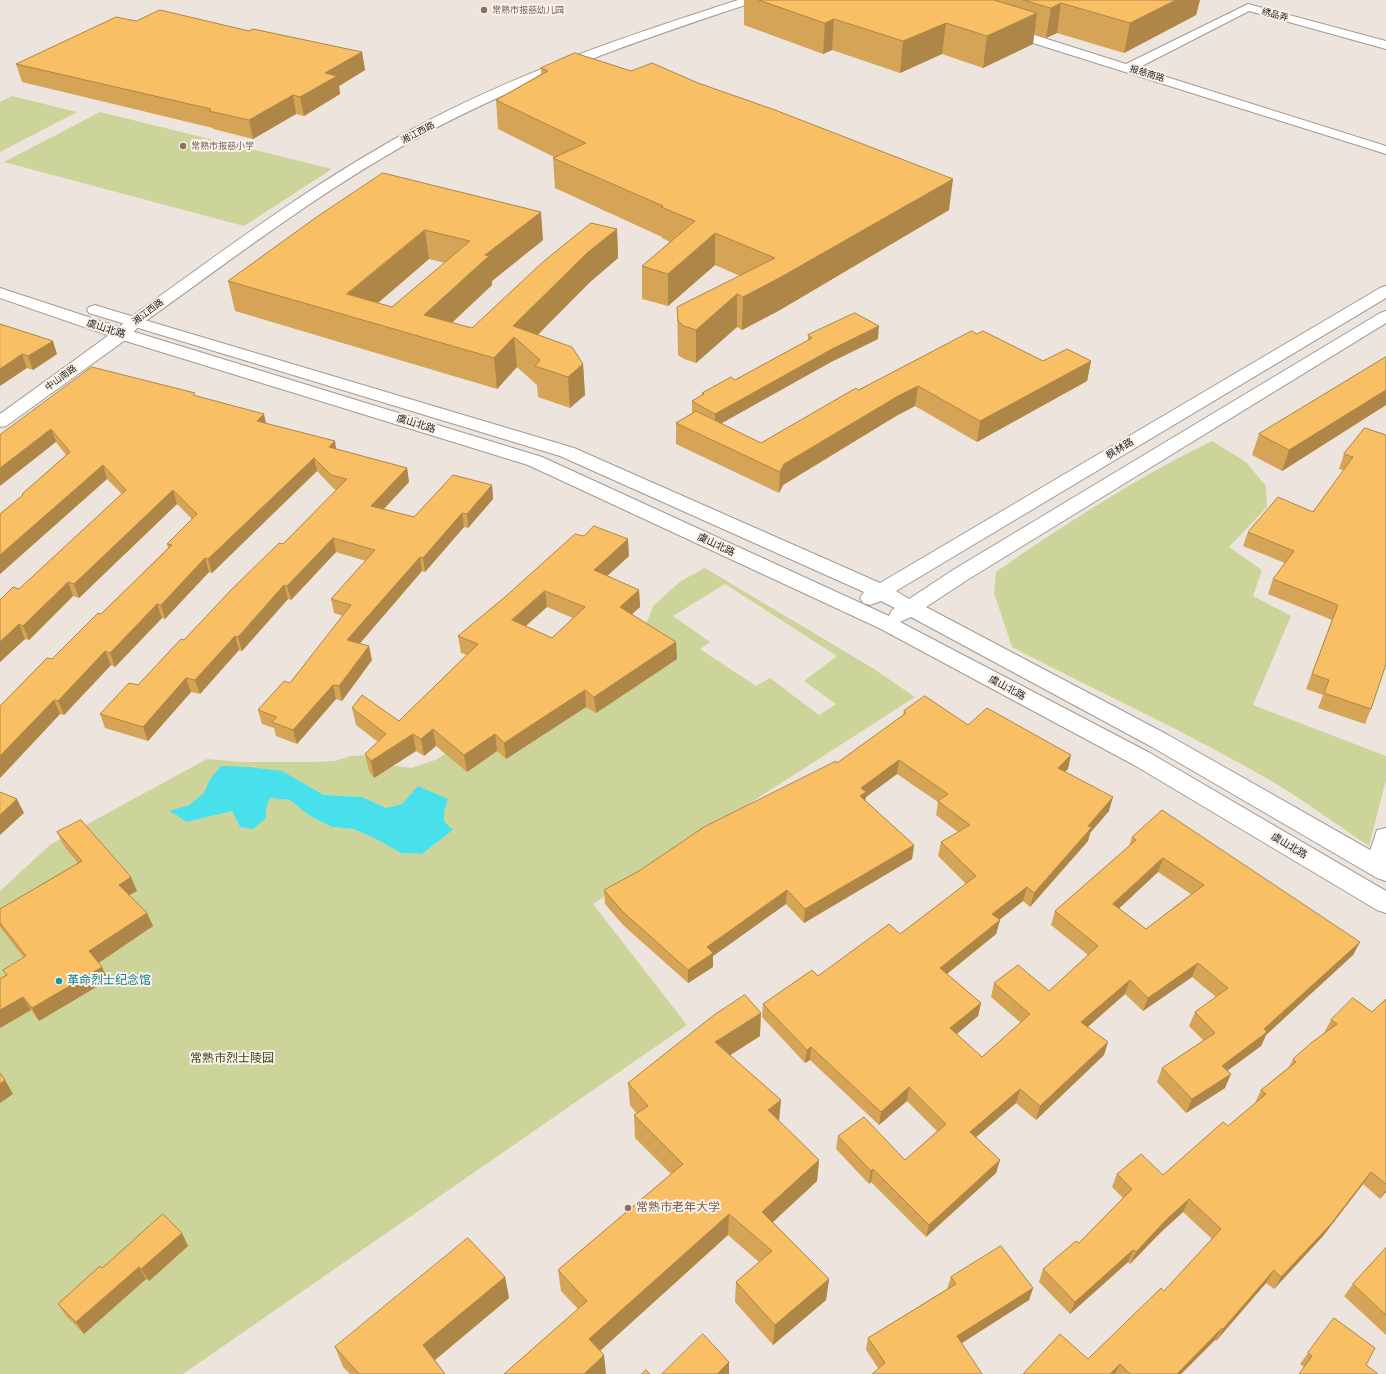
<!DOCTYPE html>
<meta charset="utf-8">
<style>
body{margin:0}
canvas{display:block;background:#ece4dd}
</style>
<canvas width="1386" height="1374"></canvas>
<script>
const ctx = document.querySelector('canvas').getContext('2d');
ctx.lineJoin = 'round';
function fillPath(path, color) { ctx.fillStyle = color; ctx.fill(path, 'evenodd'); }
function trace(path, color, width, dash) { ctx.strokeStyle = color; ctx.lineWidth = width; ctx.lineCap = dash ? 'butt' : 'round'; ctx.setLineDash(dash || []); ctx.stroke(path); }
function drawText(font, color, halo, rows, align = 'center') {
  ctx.font = font + ' "Open Sans","Noto Sans SC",sans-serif'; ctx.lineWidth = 4; ctx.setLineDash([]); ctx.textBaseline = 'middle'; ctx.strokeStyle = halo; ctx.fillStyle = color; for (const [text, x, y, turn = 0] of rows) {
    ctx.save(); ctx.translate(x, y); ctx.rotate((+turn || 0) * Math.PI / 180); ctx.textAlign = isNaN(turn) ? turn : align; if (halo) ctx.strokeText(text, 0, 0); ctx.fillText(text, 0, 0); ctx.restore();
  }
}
fillPath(new Path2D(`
 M12 96 77 112 0 152V102Z
 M100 112 332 169 244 226 4 162Z
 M1212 441 1246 462 1266 486 1267 507 1229 547 1262 570 1253 596 1291 616 1253 705 1386 756V780L1369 846C1339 826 1309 804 1278 785 1192 734 1100 693 1012 647L994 593 996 572C1065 524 1136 478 1212 441Z
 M705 568 874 669 915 697 593 904 687 1025 183 1374H0V891L51 844 207 759 243 762H315L335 761 350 756 371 755 389 765 411 768 438 759 532 686 623 651 647 622 653 606 681 581ZM725 584 837 656 804 681 836 704 819 715 770 678 756 686 700 649 710 642 673 616ZM210 779 305 784 324 795 362 797 386 808 402 804 414 791 444 811V821L453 830 422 854 401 853 374 838 353 829 332 827 310 816 291 800 270 798 266 809V818L240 827 232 811 187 822 170 811 189 805 205 793Z`), '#cdd499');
fillPath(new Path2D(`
 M221 766 249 767 282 771 324 795 362 797 386 808 402 804 418 786 448 799 444 811V821L453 830 422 854 401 853 374 838 353 829 332 827 310 816 290 800 270 798 266 809V818L253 829 240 827 232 811 187 822 169 811 189 805 204 793 210 779Z`), '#48e1eb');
const minor = new Path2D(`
 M738 0H756L754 2C640 40 525 79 419 137 320 191 231 260 140 325L128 338 6 426 0 427V414L116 330 128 319C220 253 310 185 409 131 513 74 626 36 738 0Z
 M1248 4 1386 41V49L1249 11 1138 68 1386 146V154L1001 33 999 30 1001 27H1009L1126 64Z
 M1386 828V872L1377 876 1368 873 1365 866 1377 830Z`);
const major = new Path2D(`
 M1386 286V298L896 591 909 599 953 570 1380 313 1386 311V323L967 580 926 607 1168 735 1386 859V881L1377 878 1152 747 911 617 900 622 1150 753 1386 891V913L1377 910 1134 765 879 628 528 465 116 338 0 298V288L128 330 542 457 889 616 892 610 895 608 881 601 870 605 863 603 860 598 864 592 560 456 89 313 87 310 89 307 95 305 101 307 574 448 880 583 1380 288Z`);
trace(minor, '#a29a94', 2);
trace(major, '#a29a94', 2);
fillPath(minor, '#fff');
fillPath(major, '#fff');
fillPath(new Path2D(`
 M744 0H1200L1196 15 1124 53 1057 33 1046 38 1034 34 1033 44 983 68 942 54 900 73 832 50 823 54 744 25Z
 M136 21 249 31 362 52 365 70 339 86 340 94 304 116 296 114 253 139 213 129V128L22 82 16 64Z
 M541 68 949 210 780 310 742 330 737 327 696 363 684 359 678 355 677 307 740 276 715 265 668 306 642 299V266L670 242 662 238V237L555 188 553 158 554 157 498 129 496 100 541 74Z
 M318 216 543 240 492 281V285L452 323 472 328 617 229 618 258 589 283 538 335 583 364 585 395 570 408 538 397 537 385 517 367 497 389 235 311 228 281ZM429 259 445 263 392 307 378 303Z
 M0 324 57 354 33 370 27 368Z
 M977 334 1043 361H1091L1087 381 977 442 915 406 896 416 783 485 779 493 676 444V423L692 413V401L702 396V393L735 380 808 340V335L878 339 831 362 721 423 761 443 858 390Z
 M1386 357V405L1282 471 1252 455 1259 434Z
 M196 396 266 424 336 449 407 468 409 482 384 509 414 517 492 485 493 499 468 528 464 527 425 572 422 571 359 644 372 660 342 701 336 699 297 744 276 736 274 728 262 724 258 710 290 683 343 616 334 613 331 599 366 561 336 552 291 600 288 599 242 651 239 650 200 694 191 692 148 741 105 728 100 714 138 685 283 544 337 490 334 489 317 471 212 573 209 572 165 619 162 618 115 667 111 665 64 715 60 714 0 778V706L101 614 168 548 167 544 192 519 177 504 79 598 73 596 29 640 25 639 0 662V600L19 589 122 494 107 479 0 574V514L22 496V494L66 455 56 442 0 435Z
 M1365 428 1371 709 1365 724 1318 708 1323 695 1306 689 1332 620 1268 594 1273 579 1285 563 1243 546 1248 532 1313 512 1344 470 1339 469 1344 454Z
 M629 556 607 576 639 590 640 607 632 614 676 642 677 659 596 713 586 707 506 759 497 751 467 772 436 746 424 756 416 751 374 778 369 771 365 754 378 742 356 725 352 708 399 721 467 655 461 653 458 636 505 597ZM547 607 573 618 552 638 526 626Z
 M904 711 968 725 1068 769 1065 772 1109 811 1090 833 1088 841 1030 907 1023 901 999 920H1000L996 934 947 974 981 1003 978 1016 957 1034 982 1057 1021 1023 991 997 994 983 1049 991 1088 955 1051 925 1055 911 1129 846 1132 837 1360 942 1353 955 1266 1035 1261 1046 1227 1071 1225 1088 1186 1113 1157 1082 1162 1068 1204 1041 1189 1026 1195 1012 1216 997 1192 977 1143 1011 1125 994 1088 1027 1104 1055 1036 1120 1016 1103 976 1137 1000 1160 996 1173 926 1237 871 1182 869 1184 836 1149 838 1136 905 1160 937 1131 907 1101 879 1125 810 1060 805 1063 762 1017 763 1004 818 976 900 934 966 884 938 856 941 842 958 832 936 815 938 802 897 774 866 797 865 800 914 845 912 859 804 923 786 904 713 956V967L688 983 624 926 605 904 604 890 837 763 903 715ZM1158 872 1191 894 1146 929 1119 908Z
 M57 832 137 891 129 895 147 913 153 926 99 963 108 980 39 1021 31 1010 0 1028V979L6 975 3 970 24 958 0 927V909L78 863 64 846Z
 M1386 999V1192L1380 1199 1363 1184 1323 1236 1274 1289 1266 1283 1216 1341 1215 1340 1181 1374H1023L1088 1359 1164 1291 1212 1239 1183 1212 1161 1232 1130 1264 1128 1262 1070 1314 1039 1282 1043 1269 1079 1243 1123 1198 1112 1187 1117 1174 1163 1175 1228 1126 1255 1104V1103L1261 1090 1289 1067 1293 1059 1324 1033 1331 1020 1372 1012Z
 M760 1036 730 1055 779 1121 819 1160 817 1181 773 1222 829 1279 826 1300 773 1345 735 1302 736 1282 759 1262 728 1235 600 1351 578 1309 561 1291 558 1270 671 1174 635 1138 634 1115 637 1114 630 1105 628 1083Z
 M188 1246 149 1281 146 1279 84 1334 66 1316 58 1304 102 1268Z
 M1386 1248V1335L1344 1296 1353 1284Z
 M505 1277 509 1298 435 1360 445 1374H350L343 1367 335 1347Z
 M951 1277 1033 1288 1029 1300 962 1343 878 1368 866 1350 868 1338 947 1289Z
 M1308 1353 1366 1365 1304 1367 1300 1364Z`), '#d5a457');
fillPath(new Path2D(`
 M1176 0H1200L1196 15 1124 53 1130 23Z
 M1061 3 1057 33 1046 38 1051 8Z
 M1037 13 1033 44 983 68 987 36Z
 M834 19 832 50 823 54 825 23Z
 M946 23 942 54 900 73 903 41Z
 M362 52 365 70 339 86 340 94 304 116 300 97 325 73Z
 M293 95 296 114 253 139 249 120Z
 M953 179 949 210 780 310 742 330 743 297Z
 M541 212 543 240 492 281V285L433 340 424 315 485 255Z
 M617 229 618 258 589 283 525 347 514 337 517 367 497 389 494 358 513 326 587 253Z
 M425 230 429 259 359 319 347 294Z
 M715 233V265L668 306V274Z
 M737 294V327L696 363V330Z
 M879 326 878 339 831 362 715 427V414L832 349Z
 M53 341 57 354 33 370 28 356Z
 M22 354 27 368 0 386V369Z
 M1091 361 1087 381 977 442 980 421Z
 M583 364 585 395 570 408 568 377Z
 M918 386 915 406 896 416 783 485 779 493 780 472 784 464 898 396Z
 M1386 390V405L1282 471 1289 450Z
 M264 414 267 428 257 421Z
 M51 429 56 442 0 486V468Z
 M335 441 337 455 329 447Z
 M314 458 317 471 212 573 208 559Z
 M103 465 107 479 0 574V555Z
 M407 468 409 482 374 519 371 506Z
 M492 485 493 499 468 528 467 514Z
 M173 490 177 504 79 598 74 584Z
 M462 513 464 527 425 572 423 558Z
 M333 538 336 552 291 600 287 586Z
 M628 539 629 556 595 587 594 570Z
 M420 557 422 571 350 655 347 640Z
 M205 558 209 572 165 619 161 605Z
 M68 582 73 596 29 640 23 626Z
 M284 585 288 599 242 651 238 637Z
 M639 590 640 607 621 624 620 607Z
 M545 591 547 607 514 636 512 620Z
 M157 604 162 618 115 667 110 653Z
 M19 624 25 639 0 662V642Z
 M235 636 239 650 200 694 195 680Z
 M676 642 677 659 596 713 594 697Z
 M369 646 372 660 342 701 339 686Z
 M105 651 111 665 64 715 58 701Z
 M186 678 191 692 148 741 143 727Z
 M333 685 336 699 297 744 293 730Z
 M585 690 586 707 506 759 504 743Z
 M54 700 60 714 0 778V756Z
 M433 729 436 746 424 756 421 739Z
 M413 734 416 751 374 778 371 761Z
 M495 734 497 751 467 772 464 755Z
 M1071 755 1068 769 1054 782 1058 768Z
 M899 760 897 774 866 797 864 807 858 810 861 788Z
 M1113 797 1109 811 1090 833 1088 841 1030 907 1034 893 1088 826Z
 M17 799 24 813 0 835V815Z
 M914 845 912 859 804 923 805 909Z
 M1163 858 1158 872 1109 918 1113 904Z
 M131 877 137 891 124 898 119 885Z
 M1027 887 1023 901 989 928 992 914Z
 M787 890 786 904 713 956V967L688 983V970L707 947Z
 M147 913 153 926 95 965 89 951Z
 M1000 920 996 934 937 982 940 968Z
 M1360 942 1353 955 1266 1035 1261 1046 1216 1079 1222 1066 1264 1029Z
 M1198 963 1192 977 1143 1011 1148 998Z
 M102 967 108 980 39 1021 32 1008Z
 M1130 980 1125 994 1077 1036 1081 1022Z
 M23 997 31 1010 0 1028V1010Z
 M981 1003 978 1016 947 1042 950 1028Z
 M761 1013 760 1036 715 1065V1042Z
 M1108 1042 1104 1055 1036 1120 1040 1106Z
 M811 1047 810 1060 805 1063 807 1050Z
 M1231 1074 1225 1088 1186 1113 1192 1099Z
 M5 1080 13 1094 0 1103V1084Z
 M909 1087 907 1101 879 1125 881 1112Z
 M1020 1089 1016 1103 967 1145 970 1132Z
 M781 1100 779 1122 768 1110Z
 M819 1160 817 1181 761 1233 762 1212Z
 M1000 1160 996 1173 926 1237 929 1225Z
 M873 1169 871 1182 869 1184 871 1171Z
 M1371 1172 1363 1184 1323 1236 1274 1289 1281 1277Z
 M1386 1190V1192L1380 1199Z
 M1189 1199 1183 1212 1161 1232 1130 1264 1136 1252 1167 1219Z
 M729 1214 728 1235 591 1359 589 1339Z
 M182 1233 188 1246 149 1281 141 1269Z
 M1133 1250 1128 1262 1070 1314 1075 1302Z
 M139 1267 146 1279 84 1334 76 1322Z
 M1274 1270 1266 1283 1216 1341 1223 1329Z
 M505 1277 509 1298 429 1365 423 1345Z
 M829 1279 826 1300 773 1345 775 1325Z
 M1033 1288 1029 1300 954 1348 957 1336Z
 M1222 1328 1215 1340 1181 1374H1177Z
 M604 1355 606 1374H584Z
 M729 1362V1374H717Z
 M1120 1364 1115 1374H1110Z`), '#ae8647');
const building = new Path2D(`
 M759 0H994L1037 13 987 36 946 23 903 41 834 19 825 23Z
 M1024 0H1176L1130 23 1061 3 1051 8Z
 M160 10 249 31 253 29 362 52 325 73 337 76 300 97 293 95 249 120 209 111 211 109 16 64 116 17 136 21Z
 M575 53 631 71 652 63 698 83 775 110 953 179 781 277 743 297 737 294 696 330 684 326 678 321 677 307 775 258 715 233 668 274 642 266 695 221 661 207 663 206 553 158 586 143 496 100 548 71 541 68Z
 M383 173 541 212 485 255 489 256 424 315 472 328 544 261 591 223 617 229 587 253 513 326 572 347 583 364 568 377 535 366 540 360 514 337 494 358 228 281 318 216ZM425 230 470 241 392 307 347 294Z
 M855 313 879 326 832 349 715 414 692 401 704 394 702 393 731 377 735 380 812 338 808 335Z
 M0 324 53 341 28 356 22 354 0 369Z
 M972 331 977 334 983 331 1043 361 1067 349 1091 361 980 421 918 386 898 396 784 464 780 472 676 423 696 411 761 443 856 388 858 390Z
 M1386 357V390L1289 450 1259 434Z
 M92 367 195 393 193 395 264 414 257 421 335 441 329 447 407 468 371 506 414 517 453 475 492 485 467 514 462 513 423 558 420 557 347 640 369 646 339 686 333 685 293 730 272 722 277 717 258 710 284 681 290 683 351 605 331 599 375 550 333 538 287 586 284 585 238 637 235 636 195 680 186 678 143 727 100 714 129 683 138 685 181 639 184 640 231 590 279 543 283 544 347 479 331 475 314 458 208 559 205 558 161 605 157 604 110 653 105 651 58 701 54 700 0 756V706L47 658 52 659 98 613 101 614 172 545 167 544 197 514 173 490 74 584 68 582 23 626 19 624 0 642V600L13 587 19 589 126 490 103 465 0 555V514L23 495 22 494 70 452 51 429 0 468V435Z
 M1365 428 1386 435V664L1371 709 1324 693 1329 680 1312 674 1338 605 1273 579 1294 551 1248 532 1278 497 1313 512 1353 457 1344 454Z
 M594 526 628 539 594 570 639 590 620 607 676 642 594 697 585 690 504 743 495 734 464 755 433 729 421 739 413 734 371 761 365 754 386 734 352 708 362 695 399 721 478 644 458 636 505 597 575 534 584 536ZM545 591 585 607 552 638 512 620Z
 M925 696 968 725 987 708 1071 755 1058 768 1113 797 1088 826 1092 827 1034 893 1027 887 992 914 1000 920 940 968 981 1003 950 1028 982 1057 1030 1014 994 983 1018 965 1049 991 1098 946 1055 911 1136 840 1132 837 1162 810 1360 942 1264 1029 1267 1032 1222 1066 1231 1074 1192 1099 1162 1068 1215 1033 1195 1012 1228 988 1198 963 1148 998 1130 980 1081 1022 1108 1042 1040 1106 1020 1089 970 1132 1000 1160 929 1225 873 1169 871 1171 838 1136 864 1117 905 1160 946 1124 909 1087 881 1112 811 1047 807 1050 763 1004 812 970 818 976 889 924 900 934 976 876 941 842 970 825 938 801 948 794 899 760 861 788 866 792 860 796 914 845 805 909 787 890 707 947 713 953 688 970 623 912 604 890 639 871 704 827 836 761 837 763 906 713 904 711ZM1163 858 1204 885 1146 929 1113 904Z
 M0 792 17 799 0 815Z
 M81 820 131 877 119 885 147 913 89 951 102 967 32 1008 23 997 0 1010V979L7 975 3 970 26 956 0 923V909L82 861 57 832Z
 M745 995 761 1013 715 1042 781 1100 768 1110 819 1160 762 1212 829 1279 775 1325 736 1282 772 1251 729 1214 589 1339 604 1355 584 1374H504L587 1301 558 1270 683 1164 634 1115 648 1106 628 1083 714 1015Z
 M1353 998 1372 1012 1386 999V1184L1371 1172 1331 1224 1281 1277 1274 1270 1223 1329 1222 1328 1177 1374H1130L1120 1364 1110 1374H1023L1060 1334 1088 1359 1161 1288 1164 1291 1221 1229 1189 1199 1167 1219 1136 1252 1133 1250 1075 1302 1043 1269 1076 1241 1079 1243 1132 1189 1117 1174 1141 1154 1163 1175 1223 1122 1228 1126 1266 1094 1261 1090 1296 1062 1293 1059 1311 1043 1337 1024 1331 1020Z
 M0 1073 5 1080 0 1084Z
 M163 1214 182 1233 141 1269 139 1267 76 1322 58 1304 100 1266 102 1268Z
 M468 1238 505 1277 423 1345 445 1374H359L335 1347Z
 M1001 1246 1033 1288 957 1336 982 1374H872L885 1363 868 1338 956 1284 951 1277Z
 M1386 1248V1315L1353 1284Z
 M1334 1318 1375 1348 1366 1365 1377 1373V1374H1299L1312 1356 1308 1353Z
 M703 1334 729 1362 717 1374H662Z
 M646 1370 650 1374H642Z`);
fillPath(building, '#f8bf65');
trace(building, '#ae8647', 1);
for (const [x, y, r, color] of [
 [484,10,4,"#8d6e63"],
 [183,146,4,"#8d6e63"],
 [59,981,4,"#0f9aa8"],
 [628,1208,4,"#8d6e63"]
]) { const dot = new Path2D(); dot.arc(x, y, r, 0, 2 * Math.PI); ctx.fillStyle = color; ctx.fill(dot); trace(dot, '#f9f1ea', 1.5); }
drawText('9px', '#785e54', '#f9f1ea', [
 ["常熟市报慈幼儿园",492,10],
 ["常熟市报慈小学",191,146]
], 'left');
drawText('9px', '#25211f', '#f9f1ea', [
 ["绣品弄",1275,15,15],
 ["报慈南路",1147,74,17],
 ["湘江西路",418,133,-28],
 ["湘江西路",148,312,-37],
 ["中山南路",61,378,-36]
]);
drawText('10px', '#25211f', '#f9f1ea', [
 ["虞山北路",106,329,18],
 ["虞山北路",416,424,17],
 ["枫林路",1120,449,-31],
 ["虞山北路",716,545,25],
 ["虞山北路",1007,688,28],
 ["虞山北路",1289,846,31]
]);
drawText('12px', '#0d838f', '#f9f1ea', [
 ["革命烈士纪念馆",67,981]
], 'left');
drawText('12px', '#41451b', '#f9f1ea', [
 ["常熟市烈士陵园",232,1059]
]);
drawText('12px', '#785e54', '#f9f1ea', [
 ["常熟市老年大学",636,1208]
], 'left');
</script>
